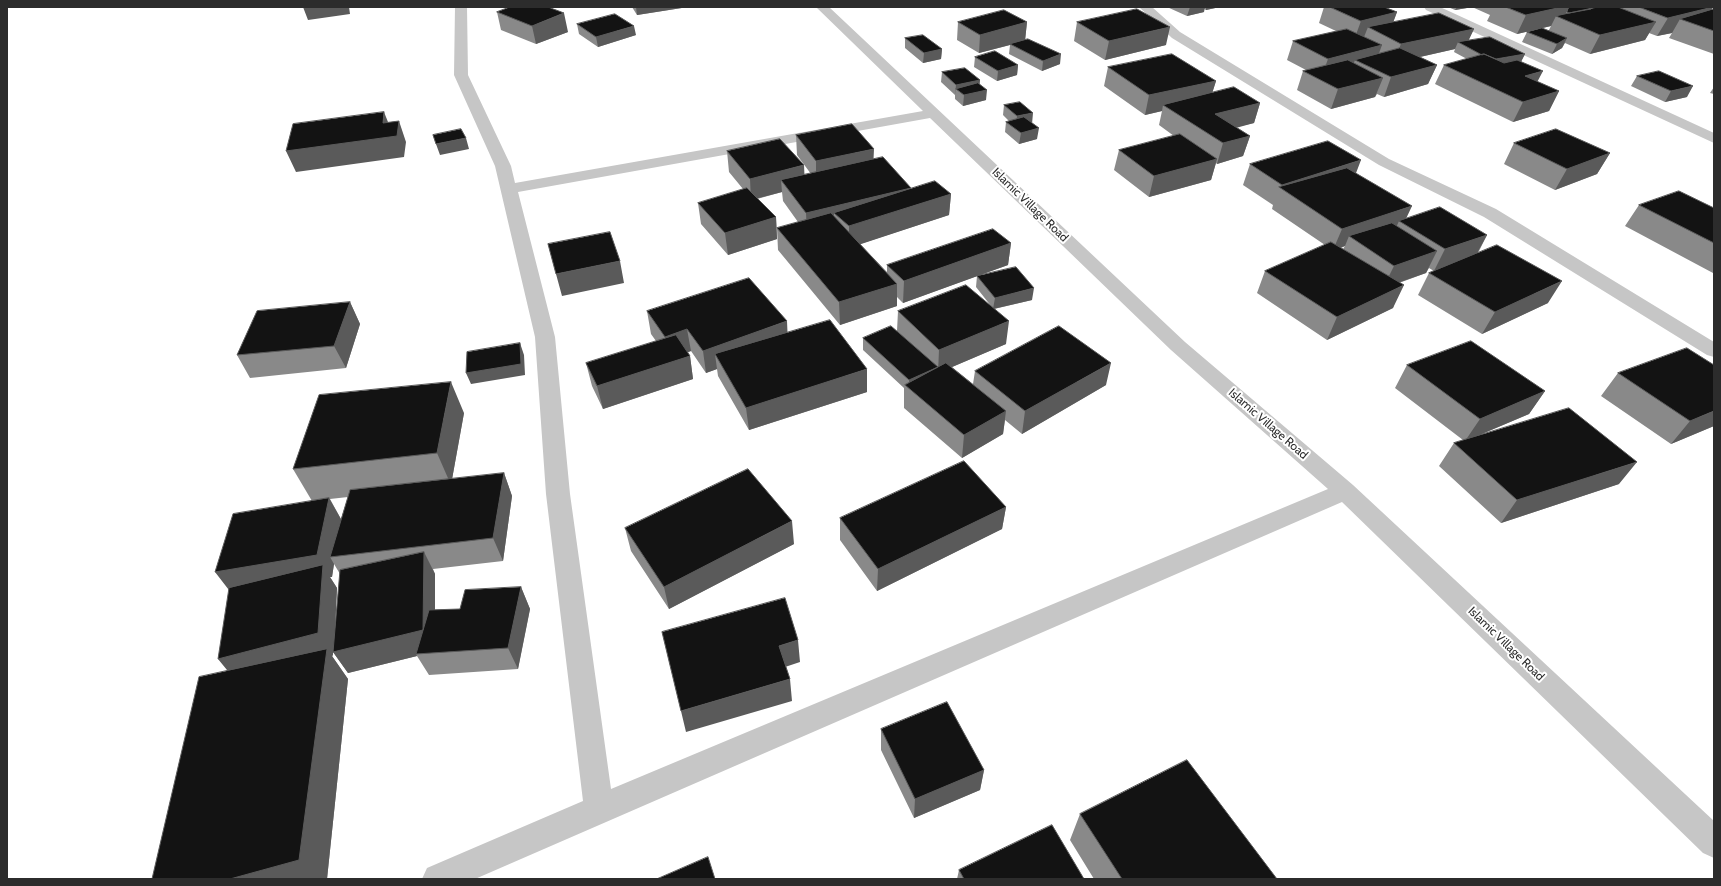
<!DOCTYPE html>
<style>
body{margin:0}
#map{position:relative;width:1721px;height:886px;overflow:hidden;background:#fff;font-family:Cabin,sans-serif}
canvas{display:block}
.frame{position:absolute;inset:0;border:8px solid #2c2c2c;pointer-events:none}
</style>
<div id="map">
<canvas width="1721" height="886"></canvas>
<div class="frame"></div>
</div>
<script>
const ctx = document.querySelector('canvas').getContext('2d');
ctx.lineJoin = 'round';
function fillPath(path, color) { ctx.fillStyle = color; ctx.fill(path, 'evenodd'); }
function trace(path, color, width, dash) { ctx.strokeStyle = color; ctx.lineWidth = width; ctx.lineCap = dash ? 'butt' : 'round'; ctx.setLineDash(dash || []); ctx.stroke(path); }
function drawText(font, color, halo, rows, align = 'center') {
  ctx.font = font + ' Cabin,sans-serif'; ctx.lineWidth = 4; ctx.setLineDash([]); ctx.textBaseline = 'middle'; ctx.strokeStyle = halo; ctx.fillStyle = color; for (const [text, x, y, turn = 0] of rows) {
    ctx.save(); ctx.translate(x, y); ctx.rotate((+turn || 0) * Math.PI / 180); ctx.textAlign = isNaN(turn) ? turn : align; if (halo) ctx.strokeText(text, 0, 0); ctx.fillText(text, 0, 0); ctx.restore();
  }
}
fillPath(new Path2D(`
 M455 7H467L468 75 511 166 515 183 923 111 816 7H829L1185 342 1353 485 1714 821V858L1703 853 1342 502 475 879H422L427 868 583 801 546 494 535 337 495 166 454 75ZM930 118 1171 350 1328 489 611 789 570 494 555 337 518 192Z
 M1139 7H1152L1180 32 1389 159 1496 209 1714 342V357L1707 355 1484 217 1379 165 1172 38Z
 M1424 7H1440L1714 133V143L1426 10Z`), '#c6c6c6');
fillPath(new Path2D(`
 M632 7H688L637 15Z
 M1167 7H1220L1206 10 1204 9V12L1187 16Z
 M1324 7H1384L1397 12 1393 22 1474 29 1468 40 1525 54 1521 61 1538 82 1559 91 1549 111 1513 122 1435 84 1444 65 1467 59 1454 52 1455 49 1420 57 1437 65 1428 84 1384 97 1377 94 1375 97 1331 109 1297 90 1303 71 1306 70 1287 60 1293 41 1336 31 1319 23Z
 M1448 7H1467V8L1455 10Z
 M1472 7H1587L1591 9 1620 8 1621 7H1712V10L1714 9V54L1669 38 1672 33 1657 36 1649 33 1645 40 1590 54 1565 43 1562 48 1552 54 1522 42 1527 32 1549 30 1551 26 1517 34 1487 21 1490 15Z
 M497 12 568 32 536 44 501 30Z
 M958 22H1027L1025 40 1060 64 1042 71 1009 54 1010 45 979 53 957 40Z
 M1077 22 1166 45 1105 60 1074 41Z
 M577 24 636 35 598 47 579 34Z
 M905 38 942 49 941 59 923 63 905 48Z
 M975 57 1018 65 1017 75 997 81 974 67Z
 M1108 67 1216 81 1212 93 1260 103 1254 123 1236 127 1250 136 1243 156 1217 164 1216 163 1211 180 1149 197 1114 170 1119 150 1174 136 1159 125 1162 111 1145 115 1104 86Z
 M942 72 980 80 979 84 986 100 963 106 955 99V95L941 82Z
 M1637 76 1687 97 1665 102 1631 86Z
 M1714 87V94L1710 93Z
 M1004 105 1032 123 1037 139 1019 144 1005 132 1006 122 1009 121 1003 115Z
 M796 135 873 159 911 188V189L951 194 949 215 860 244 887 272V265L1011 243 1008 265 980 275 1032 300 994 309 1006 344 952 367 973 384 975 371 1106 385 1022 434 1005 420 1003 434 962 458 904 408V388L863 350V338L897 331 898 311 991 306 976 287 977 276 903 303 897 297V306L840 325 778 250 777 228 798 222 783 201 782 192 757 199 776 217 777 239 728 255 701 224 698 203 743 189 729 172 727 151 804 175 811 174 797 155Z
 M1514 143 1610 153 1597 174 1555 190 1504 164Z
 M1250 164 1356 173 1406 218 1487 235 1478 253 1548 303 1482 334 1418 295 1429 273 1434 271 1429 268 1426 273 1399 283 1393 308 1327 340 1257 293 1265 271 1325 245 1272 209 1273 205 1243 185ZM1345 246 1343 249 1341 248Z
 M1639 205 1714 208V272L1713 273 1625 226Z
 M350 302 360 324 346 368 250 378 237 355Z
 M647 311 787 332 867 392 749 430 718 376 717 369 706 373 691 351 688 352 690 356 693 379 603 409 592 386 586 363 656 341 651 334Z
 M1407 365 1545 391 1529 414 1482 434 1619 484 1501 523 1439 466 1454 443 1463 440 1395 388Z
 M1618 373 1714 426 1671 444 1601 396Z
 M464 413 452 479 504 473 512 496 503 561 433 569 435 574V610L460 609 521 587 530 609 518 669 429 675 417 656 348 673 333 652V655L332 656 348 679 327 879H152L227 671 312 501 293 469ZM348 497 341 519 330 499ZM334 564 340 574 334 642 337 588 330 577H332Z
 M1006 507 1002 529 877 591 840 540V518Z
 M625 528 794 544 669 609 631 551Z
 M881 729 984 770 980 790 914 818 881 750Z
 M1080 814 1277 879H1094L1070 840Z
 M959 870 1084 879H957Z`), '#898989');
fillPath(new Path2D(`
 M303 7H349L350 14 308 20Z
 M636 7H688L637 15Z
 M1190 7H1205L1204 12 1187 16Z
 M1206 7H1220L1206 10Z
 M1457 7H1467V8L1455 10Z
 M1562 7H1569L1563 19 1556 16 1551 26 1517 34 1526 15Z
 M1713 7 1702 26 1680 19 1672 33 1657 36 1668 18Z
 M1397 12 1390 31 1368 27 1364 37 1354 40 1361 21Z
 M564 13 568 32 536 44 532 26Z
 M1027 22 1025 41 979 53 980 35Z
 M1656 22 1645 40 1590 54 1600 35Z
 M634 26 636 35 598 47 596 37Z
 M1170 27 1166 45 1105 60 1109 41Z
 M1474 29 1466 46 1458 42 1455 49 1393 63 1401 44Z
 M1567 38 1562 48 1552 54 1557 44Z
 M1382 45 1375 64 1355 60 1351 70 1321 78 1328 59Z
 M942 49 941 59 923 63 924 53Z
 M1061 54 1060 64 1042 71 1043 61Z
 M1525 54 1520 64 1488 70 1493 60Z
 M1018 65 1017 75 997 81 998 71Z
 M1437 65 1428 84 1384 97 1391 77Z
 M1543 71 1533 90 1525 76Z
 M1383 78 1375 97 1331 109 1338 89Z
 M980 80 979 90 956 89 955 95 956 85Z
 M1216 81 1210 100 1163 105 1162 111 1145 115 1149 95Z
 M1693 86 1687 97 1665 102 1671 91Z
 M987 90 986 100 963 106 964 95Z
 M1559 91 1549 111 1513 122 1523 102Z
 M1260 103 1254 123 1210 135 1215 114Z
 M384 112 392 132 399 121 406 142 404 157 296 172 286 151 383 123Z
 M1033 113 1032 124 1016 127 1017 116Z
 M1039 128 1037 139 1019 144 1021 133Z
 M1250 136 1243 156 1217 164 1223 143Z
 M466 138 469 149 440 155 436 144Z
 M874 149 873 170 816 182V161Z
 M1610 153 1597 174 1555 190 1567 169Z
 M1217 159 1211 180 1149 197 1154 176Z
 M1361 160 1353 181 1280 188 1282 185Z
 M804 165 805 186 781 180 782 192 751 200 750 179Z
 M911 188 910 207 951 194 949 215 849 248V226L834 213V227L807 234 806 213Z
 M1412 206 1404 223 1399 221 1395 230 1349 236 1345 246 1333 250 1342 229Z
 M776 217 777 239 728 255 725 233Z
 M1487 235 1475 257 1434 271 1445 249Z
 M1011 243 1008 265 903 303 904 281Z
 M1437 251 1426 273 1383 288 1394 266Z
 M620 261 624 283 562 296 556 274Z
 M1562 281 1548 303 1482 334 1495 312Z
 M897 284V306L840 325 839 302Z
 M1404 285 1393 308 1327 340 1337 317Z
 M1034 288 1032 300 993 309 995 298Z
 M350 302 360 324 346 368 334 346Z
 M787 321 788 344 715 354 717 369 706 373 703 351Z
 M1009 321 1006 344 938 373 939 350Z
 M687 329 691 351 669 359 665 337Z
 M520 343 524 355 525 375 471 384 466 373Z
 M690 356 693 379 603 409 597 386Z
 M1111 363 1106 385 1022 434 1025 411Z
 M938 367 937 379 909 389V380Z
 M867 369V392L749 430 746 408Z
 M451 382 464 413 451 485 437 453Z
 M1545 391 1529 414 1465 441 1480 419Z
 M1006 411 1003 434 962 458 964 435Z
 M1714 411V426L1671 444 1690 421Z
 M1637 462 1619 484 1501 523 1517 500Z
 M504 473 512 496 503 561 493 538Z
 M329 498 342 521 330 557 334 564 332 577H330L337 588 334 652 424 552 435 574V652L416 654 417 656 348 673 333 652V655L332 656 348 679 327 879H230L236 681 218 659 232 594 215 572Z
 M1006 507 1002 529 877 591 878 569Z
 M792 521 794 544 669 609 664 587Z
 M521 587 530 609 518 669 508 648Z
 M798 640 800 662 782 668 779 646Z
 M790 679 792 701 686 732 681 711Z
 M984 770 980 790 914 818 915 799Z`), '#5a5a5a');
const building = new Path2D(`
 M510 7H548L564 13 532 26 497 12Z
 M1330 7H1384L1397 12 1361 21Z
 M1506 7H1562L1526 15Z
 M1569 7H1587L1591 9 1569 13 1567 12Z
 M1598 7H1618L1656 22 1600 35 1556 16Z
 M1639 7H1713L1668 18Z
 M1137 9 1170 27 1109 41 1077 22Z
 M1714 9V31L1680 19Z
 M1004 10 1027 22 980 35 958 22Z
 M1439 13 1474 29 1401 44 1368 27Z
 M615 14 634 26 596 37 577 24Z
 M1542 28 1567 38 1557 44 1527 32Z
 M1347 29 1382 45 1328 59 1293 41Z
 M923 35 942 49 924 53 905 38Z
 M1490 37 1525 54 1496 59 1484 54 1482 55 1458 42Z
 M1028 39 1061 54 1043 61 1010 44Z
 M1400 48 1437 65 1391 77 1355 60Z
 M995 51 1018 65 998 71 975 57Z
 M1172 54 1216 81 1149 95 1108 67Z
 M1484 54 1504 63 1517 60 1543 71 1525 76 1559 91 1523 102 1444 65Z
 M1348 60 1383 78 1338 89 1303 71Z
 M965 68 980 80 956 85 942 72Z
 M1659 71 1693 86 1671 91 1637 76Z
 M978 83 987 90 964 95 956 89Z
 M1234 87 1260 103 1215 114 1250 136 1223 143 1163 105Z
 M1020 102 1033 113 1017 116 1004 105Z
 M384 112 383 123 399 121 397 136 286 151 293 124Z
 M1024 117 1039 128 1021 133 1006 122Z
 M852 124 874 149 816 161 796 135Z
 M461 129 466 138 436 144 433 135Z
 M1556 129 1610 153 1567 169 1514 143Z
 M1180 134 1217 159 1154 176 1119 150Z
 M780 139 804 165 750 179 727 151Z
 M1328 141 1361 160 1282 185 1250 164Z
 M883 157 911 188 806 213 781 180Z
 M1347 168 1412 206 1342 229 1279 187Z
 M935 181 951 194 849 226 834 213Z
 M747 188 776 217 725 233 698 203Z
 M1679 191 1714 208V243L1639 205Z
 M1440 207 1487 235 1445 249 1399 221Z
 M831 213 897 284 839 302 777 228Z
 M1392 223 1437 251 1394 266 1349 236Z
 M993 229 1011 243 904 281 887 265Z
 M610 232 620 261 556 274 548 244Z
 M1331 242 1404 285 1337 317 1265 271Z
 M1497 245 1562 281 1495 312 1429 273Z
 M1016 267 1034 288 995 298 977 276Z
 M749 278 787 321 703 351 687 329 665 337 647 311Z
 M966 285 1009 321 939 350 898 311Z
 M350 302 334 346 237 355 257 311Z
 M830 320 867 369 746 408 715 354Z
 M891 326 938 367 909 380 863 338Z
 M1059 326 1111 363 1025 411 975 371Z
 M676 335 690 356 597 386 586 363Z
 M1471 341 1545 391 1480 419 1407 365Z
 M520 343 521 364 466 373 467 352Z
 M1687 348 1714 365V411L1690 421 1618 373Z
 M946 363 1006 411 964 435 905 385Z
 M451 382 437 453 293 469 319 395Z
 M1569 408 1637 462 1517 500 1454 443Z
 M964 461 1006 507 878 569 840 518Z
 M748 469 792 521 664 587 625 528Z
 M504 473 493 538 330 557 350 490Z
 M329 498 317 555 215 572 233 514Z
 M424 552 423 630 333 652 340 570Z
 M323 565 318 633 218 659 229 588Z
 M521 587 508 648 416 654 429 610 460 609 465 590Z
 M785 598 798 640 779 646 790 679 681 711 662 632Z
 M327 649 299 860 230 879H152L199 677Z
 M947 702 984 770 915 799 881 729Z
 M1187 760 1277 879H1122L1080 814Z
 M1052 825 1084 879H964L959 870Z
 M708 857 715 879H657Z`);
fillPath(building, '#131313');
trace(building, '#5a5a5a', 1);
drawText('12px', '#2c2c2c', '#fff', [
 ["Islamic Village Road",1030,205,44],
 ["Islamic Village Road",1268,424,41],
 ["Islamic Village Road",1506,644,44]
]);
</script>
